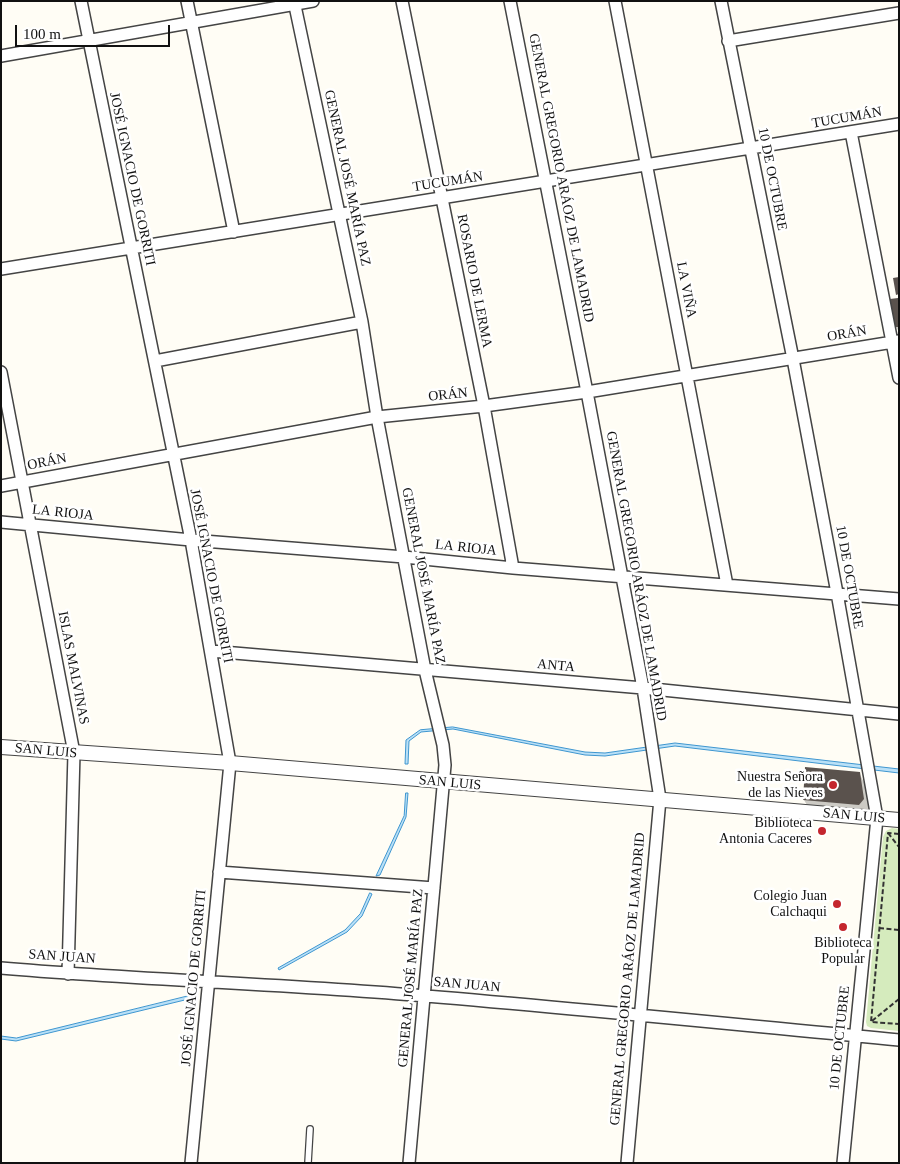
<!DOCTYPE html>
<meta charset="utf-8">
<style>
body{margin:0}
#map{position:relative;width:900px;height:1164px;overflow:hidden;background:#fffdf5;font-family:Georgia,serif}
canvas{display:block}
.frame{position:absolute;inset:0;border:2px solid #111;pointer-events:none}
.scale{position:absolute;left:15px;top:25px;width:155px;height:22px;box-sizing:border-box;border:2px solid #111;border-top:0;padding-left:6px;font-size:15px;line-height:18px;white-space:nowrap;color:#111;-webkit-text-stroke:4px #fff;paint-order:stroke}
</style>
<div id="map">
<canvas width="900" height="1164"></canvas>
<div class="frame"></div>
<div class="scale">100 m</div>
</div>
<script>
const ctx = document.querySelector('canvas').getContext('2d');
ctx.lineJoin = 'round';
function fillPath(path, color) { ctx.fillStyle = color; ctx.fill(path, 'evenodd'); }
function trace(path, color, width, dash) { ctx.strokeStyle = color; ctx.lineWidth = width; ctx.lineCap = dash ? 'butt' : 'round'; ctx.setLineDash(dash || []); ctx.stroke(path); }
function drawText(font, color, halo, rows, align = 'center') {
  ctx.font = font + ' Georgia,serif'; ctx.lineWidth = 5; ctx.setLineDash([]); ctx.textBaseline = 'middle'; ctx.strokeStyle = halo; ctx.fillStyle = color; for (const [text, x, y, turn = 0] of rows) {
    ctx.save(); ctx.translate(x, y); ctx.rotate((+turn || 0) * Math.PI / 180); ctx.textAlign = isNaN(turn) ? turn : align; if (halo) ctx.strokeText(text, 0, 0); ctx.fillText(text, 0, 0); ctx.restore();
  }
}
fillPath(new Path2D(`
 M892 828 899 829V1031L871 1028 867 1026 866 1022 883 837 886 831Z`), '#d5ebbd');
const water = new Path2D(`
 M453 727 585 752 605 753 675 743 899 769V773L675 746 605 756 585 755 453 729 421 732 409 741 408 764H405L406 740 420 730Z
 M406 793H408L406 817 380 875 376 876 404 816Z
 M370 893 372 894 362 916 347 932 279 970 278 968 345 930 360 914Z
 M193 995V998L16 1041 1 1039V1036L16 1038Z`);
fillPath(water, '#b9e0f7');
trace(water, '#3f96cf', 1);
fillPath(new Path2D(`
 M897 299 899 302V332L896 327Z
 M859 773 865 784 869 810 865 815 810 810 804 800Z`), '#0003');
fillPath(new Path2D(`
 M899 277V294L896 295 893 278Z
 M898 298 899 327H895L890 299Z
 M805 767 860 772 864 799 859 805 803 800Z`), '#5a524d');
const service = new Path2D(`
 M308 1163 310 1129`);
const minor = new Path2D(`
 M81 1 191 540 230 763 191 1163
 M187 1 234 232
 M294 1 362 322 377 417 425 670 443 745 445 765 409 1163
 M402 1 484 406 513 568
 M510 1 587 392 643 688 660 799 627 1163
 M615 1 727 585
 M721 1 793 359 837 593 877 818 843 1163
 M728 41 899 13
 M1 56 313 1
 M851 132 899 378
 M1 269 899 124
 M155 361 362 322
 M1 372 74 753 68 974
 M1 486 377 417 484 406 587 392 899 341
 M1 522 191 540 404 557 513 568 899 599
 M211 651 643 688 899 714
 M219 872 434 888
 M1 968C142 980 284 984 426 996 583 1009 741 1025 899 1040`);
const tertiary = new Path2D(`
 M1 747 230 763 899 820`);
trace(service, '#444', 8);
trace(minor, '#444', 14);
trace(tertiary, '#444', 16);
trace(new Path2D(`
 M888 833 899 847
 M899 834 888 833 871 1022 899 1024
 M879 928 899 930
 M872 1021 899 999`), '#333', 2, [5, 2.5]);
trace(service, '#fff', 5.5);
trace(minor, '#fff', 11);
trace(tertiary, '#fff', 14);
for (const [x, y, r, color] of [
 [833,785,5,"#c4262e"],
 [822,831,5,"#c4262e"],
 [837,904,5,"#c4262e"],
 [843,927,5,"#c4262e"]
]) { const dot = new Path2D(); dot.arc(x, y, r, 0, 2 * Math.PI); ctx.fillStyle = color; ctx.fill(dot); trace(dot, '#fff', 2); }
drawText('14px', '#111', '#fff', [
 ["TUCUMÁN",847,118,-10],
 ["GENERAL JOSÉ MARÍA PAZ",347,178,78],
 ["GENERAL GREGORIO ARÁOZ DE LAMADRID",561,178,79],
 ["JOSÉ IGNACIO DE GORRITI",132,179,78],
 ["10 DE OCTUBRE",772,179,79],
 ["TUCUMÁN",448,182,-9],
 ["ROSARIO DE LERMA",474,281,79],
 ["LA VIÑA",686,290,79],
 ["ORÁN",847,334,-10],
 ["ORÁN",448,395,-6],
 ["ORÁN",47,462,-11],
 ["LA RIOJA",63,513,6],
 ["LA RIOJA",466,548,6],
 ["JOSÉ IGNACIO DE GORRITI",211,576,79],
 ["GENERAL JOSÉ MARÍA PAZ",423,576,79],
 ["GENERAL GREGORIO ARÁOZ DE LAMADRID",636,576,80],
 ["10 DE OCTUBRE",849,577,80],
 ["ANTA",556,666,5],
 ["ISLAS MALVINAS",73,668,79],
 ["SAN LUIS",46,751,5],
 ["SAN LUIS",450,783,5],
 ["SAN LUIS",854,816,5],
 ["SAN JUAN",62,957,4],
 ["JOSÉ IGNACIO DE GORRITI",194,978,-85],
 ["GENERAL JOSÉ MARÍA PAZ",411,978,-85],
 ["GENERAL GREGORIO ARÁOZ DE LAMADRID",628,979,-85],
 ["SAN JUAN",467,985,5],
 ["10 DE OCTUBRE",840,1038,-84]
]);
drawText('14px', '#111', '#fff', [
 ["Nuestra Señora",823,777],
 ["de las Nieves",823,793],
 ["Biblioteca",812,823],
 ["Antonia Caceres",812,839],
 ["Colegio Juan",827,896],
 ["Calchaqui",827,912],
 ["Biblioteca",843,943,"center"],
 ["Popular",843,959,"center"]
], 'right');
</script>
